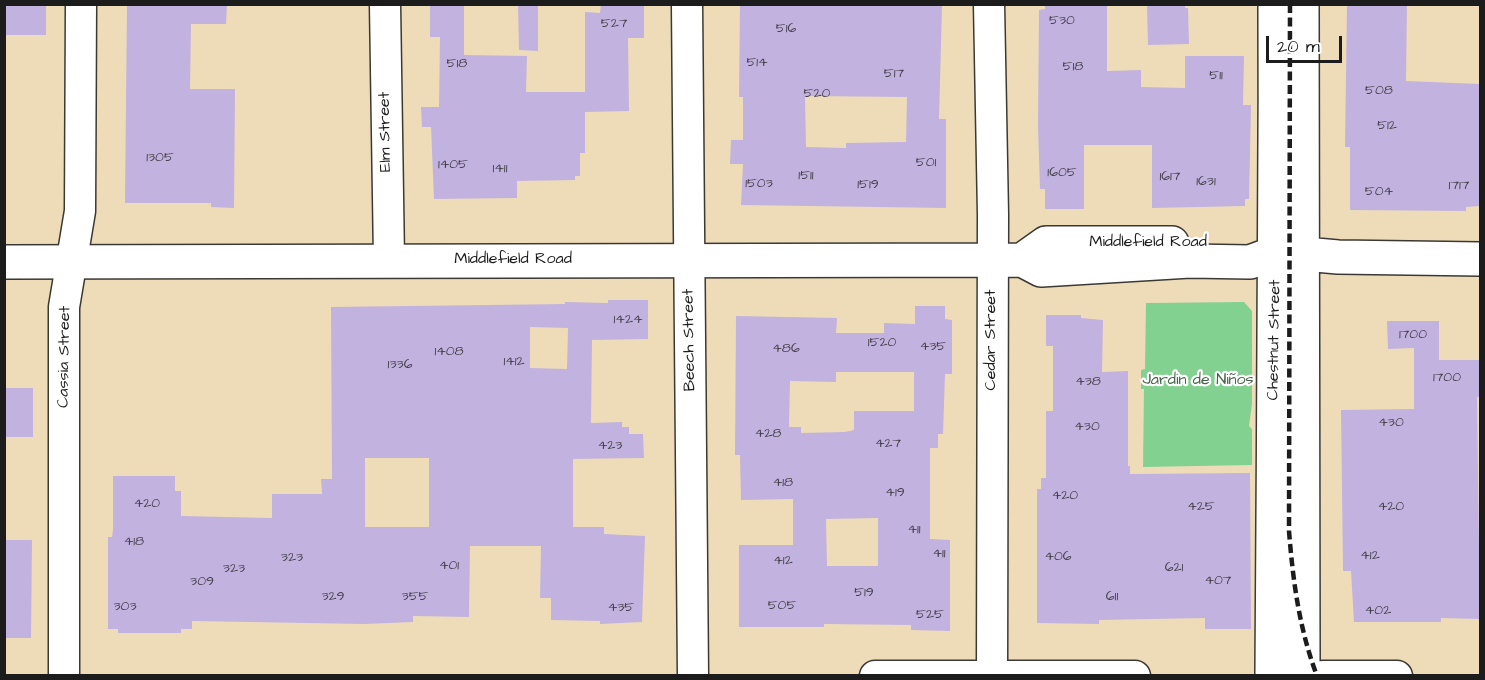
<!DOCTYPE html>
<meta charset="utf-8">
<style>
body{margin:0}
#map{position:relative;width:1485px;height:680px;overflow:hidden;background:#eedcb9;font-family:"Architects Daughter",sans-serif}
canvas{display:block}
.frame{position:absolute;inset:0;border:6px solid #1c1c1c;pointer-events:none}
.scale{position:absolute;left:1266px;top:36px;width:76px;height:27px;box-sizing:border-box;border:3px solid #1c1c1c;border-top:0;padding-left:8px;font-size:18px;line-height:21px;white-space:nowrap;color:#1c1c1c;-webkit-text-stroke:4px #fff;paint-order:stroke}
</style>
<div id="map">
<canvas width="1485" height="680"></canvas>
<div class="frame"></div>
<div class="scale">20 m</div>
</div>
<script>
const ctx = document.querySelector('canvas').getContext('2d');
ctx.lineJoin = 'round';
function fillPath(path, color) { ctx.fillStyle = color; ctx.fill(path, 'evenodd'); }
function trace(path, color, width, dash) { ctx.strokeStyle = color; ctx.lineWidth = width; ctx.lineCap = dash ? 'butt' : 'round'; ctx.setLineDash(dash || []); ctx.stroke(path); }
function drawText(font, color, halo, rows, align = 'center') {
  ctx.font = font + ' "Architects Daughter",sans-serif'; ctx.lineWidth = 4.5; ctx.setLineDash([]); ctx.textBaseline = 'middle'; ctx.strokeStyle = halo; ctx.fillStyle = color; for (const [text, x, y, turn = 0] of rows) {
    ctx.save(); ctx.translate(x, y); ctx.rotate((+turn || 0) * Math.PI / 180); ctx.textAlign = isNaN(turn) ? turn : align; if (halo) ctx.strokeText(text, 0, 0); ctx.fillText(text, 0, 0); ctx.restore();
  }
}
fillPath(new Path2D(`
 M1244 302 1252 311V404L1249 426 1252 429V465L1143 467 1144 389H1141V370L1145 369 1146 303Z`), '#82d191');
fillPath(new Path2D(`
 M4 4H46V35H4Z
 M127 4H227L226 24H191L190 89H235L234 208 211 207V203H125Z
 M430 4H464V55L527 56 526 92H585V12L600 13 601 4H644V38H628L629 111 585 112V153H580V176H575V180L517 181V198L434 199 431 127H422L421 107H439L440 37H430Z
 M518 4H538V51L519 50Z
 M740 4 942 6 939 119H946V208L741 205 743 164H730L731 140H743V97H739ZM805 96 907 97 906 142 846 143V148L806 147Z
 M1045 4H1107V71L1141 70V87L1185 88V56H1244L1243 105H1251L1249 199H1245V206L1152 208V145H1084V209H1045V189H1040L1038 127 1039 10 1045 9Z
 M1147 4H1185V8H1188L1189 44 1148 45Z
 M1347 4H1407L1406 81 1480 84V206L1466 207V211L1350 210V147H1345Z
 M608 300H648V339L592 340 591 423 622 422V427H629V434H643L644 458 573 459V527H604V534L645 536 642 622 600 624V621L551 620V598H540L541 546H470L469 617 413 616V622L364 624 192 621V629H181V633H118V629H108V537H112L113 530V476H175V491H181V516L272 518V494H322L321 479H332L331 307 565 304V302L608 303ZM530 327 568 328 567 369 530 368ZM365 458H429V527H365Z
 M915 306H945V319L952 320V374H945L943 434H938V448H930V539L950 540V631L911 630V625L824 624V627H739V545H793V499L741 500 740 455H735L736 316 837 318 836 333H884V323L915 324ZM836 372H914V411H854V430L845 432 801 433V427H789L790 381 836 382ZM878 518V566H827L826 519Z
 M1046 315H1081V318L1103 320 1102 372 1128 371V466H1130V474L1250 473 1251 629H1205V618L1099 620V624L1037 623V489H1041V478H1046V411H1053V346H1046Z
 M1387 321H1439V360H1480V397H1477L1480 619 1441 618V622H1354L1351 571H1343L1341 410 1414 409V348L1388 349Z
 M4 388H33V437H4Z
 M4 540H32L31 638H4Z`), '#c2b2df');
const street = new Path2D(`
 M385 4 389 260
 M687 4 693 676
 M989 4 993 215 992 676
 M64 676V307L80 211 81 4
 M875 676H1135
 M1323 676H1397`);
const secondary = new Path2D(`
 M1302 4 1303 676
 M1282 252 1338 257 1480 259
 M1022 260 1046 243H1172
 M4 262 1022 260 1041 270 1190 261 1250 262 1277 252
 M1272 676C1273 452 1276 228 1275 4`);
trace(street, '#3c3934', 33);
trace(secondary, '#3c3934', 36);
trace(street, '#fff', 30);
trace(secondary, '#fff', 33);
trace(new Path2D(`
 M1290 4 1289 531C1293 581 1299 628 1317 676`), '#1c1c1c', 4.5, [9, 4.5]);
drawText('14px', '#46424d', null, [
 ["530",1062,21],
 ["527",614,24],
 ["516",786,29],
 ["514",757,63],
 ["518",457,64],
 ["518",1073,67],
 ["517",894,74],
 ["511",1216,76],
 ["508",1379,91],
 ["520",817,94],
 ["512",1387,126],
 ["1305",160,158],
 ["501",926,163],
 ["1405",453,165],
 ["1411",500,169],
 ["1605",1062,173],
 ["1511",806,176],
 ["1617",1170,177],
 ["1631",1206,182],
 ["1503",759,184],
 ["1519",868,185],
 ["1717",1459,186],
 ["504",1379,192],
 ["1424",628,320],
 ["1700",1413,335],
 ["1520",882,343],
 ["435",933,347],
 ["486",786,349],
 ["1408",449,352],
 ["1412",514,362],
 ["1336",400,365],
 ["1700",1447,378],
 ["438",1088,382],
 ["430",1391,423],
 ["430",1087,427],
 ["428",768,434],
 ["427",888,444],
 ["423",610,446],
 ["418",783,483],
 ["419",895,493],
 ["420",1065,496],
 ["420",147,504],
 ["425",1201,507],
 ["420",1391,507],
 ["411",914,530],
 ["418",134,542],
 ["411",939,554],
 ["412",1370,556],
 ["406",1058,557],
 ["323",292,558],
 ["412",783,561],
 ["401",449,566],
 ["621",1174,568],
 ["323",234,569],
 ["407",1218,581],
 ["309",202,582],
 ["519",864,593],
 ["329",333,597],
 ["355",415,597],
 ["611",1112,597],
 ["505",782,606],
 ["303",125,607],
 ["435",621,608],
 ["402",1378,611],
 ["525",930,615]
]);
drawText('16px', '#1c1c1c', '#fff', [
 ["Elm Street",386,132,-91],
 ["Middlefield Road",1148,243],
 ["Middlefield Road",513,260],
 ["Beech Street",690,340,-91],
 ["Cedar Street",992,340,-90],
 ["Chestnut Street",1275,340,-89],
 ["Cassia Street",65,357,-89]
]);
drawText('16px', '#45644b', '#fff', [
 ["Jardin de Niños",1198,381]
]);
</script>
